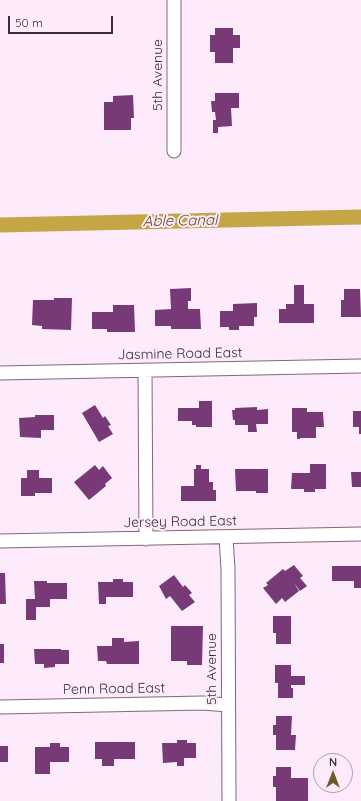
<!DOCTYPE html>
<style>
body{margin:0}
#map{position:relative;width:361px;height:801px;overflow:hidden;background:#fdebfc;font-family:Quicksand,sans-serif}
canvas{display:block}
.north{position:absolute;left:313px;top:753px;width:40px;height:40px;box-sizing:border-box;background:#fdebfc;border:1px solid #aea0ad;border-radius:50%;rotate:0deg;font-size:11px;font-weight:700;line-height:16px;text-align:center;color:#382f37}
.north::after{content:'';display:block;margin:auto;width:14px;height:18px;background:#6b5b28;clip-path:polygon(50% 0,100% 100%,50% 72%,0 100%)}
.scale{position:absolute;left:8px;top:16px;width:105px;height:18px;box-sizing:border-box;border:2px solid #382f37;border-top:0;padding-left:5px;font-size:12px;line-height:14px;white-space:nowrap;color:#382f37;-webkit-text-stroke:3px #fdebfc;paint-order:stroke}
</style>
<div id="map">
<canvas width="361" height="801"></canvas>
<div class="north">N</div>
<div class="scale">50 m</div>
</div>
<script>
const ctx = document.querySelector('canvas').getContext('2d');
ctx.lineJoin = 'round';
function trace(path, color, width, dash) { ctx.strokeStyle = color; ctx.lineWidth = width; ctx.lineCap = dash ? 'butt' : 'round'; ctx.setLineDash(dash || []); ctx.stroke(path); }
function fillPath(path, color) { ctx.fillStyle = color; ctx.fill(path, 'evenodd'); }
function drawText(font, color, halo, rows, align = 'center') {
  ctx.font = font + ' Quicksand,sans-serif'; ctx.lineWidth = 4; ctx.setLineDash([]); ctx.textBaseline = 'middle'; ctx.strokeStyle = halo; ctx.fillStyle = color; for (const [text, x, y, turn = 0] of rows) {
    ctx.save(); ctx.translate(x, y); ctx.rotate((+turn || 0) * Math.PI / 180); ctx.textAlign = isNaN(turn) ? turn : align; if (halo) ctx.strokeText(text, 0, 0); ctx.fillText(text, 0, 0); ctx.restore();
  }
}
trace(new Path2D(`
 M0 225 361 217`), '#c4a646', 15);
fillPath(new Path2D(`
 M215 28H233V35H240V48H233V63H215V52H210V35H215Z
 M215 93H239V108H231L232 126 218 127V133H213V120H216L215 112H212L211 101H215Z
 M133 95 134 118H131V130H104V102H113V96Z
 M294 285H304V304H314V323H279V309H286V304H294Z
 M191 288V301H188V309H200L201 329H171V326H155V310L171 309 170 289Z
 M344 289H360L361 317H341V300H344Z
 M54 298H72L71 330 42 329V326L32 325 33 300H54Z
 M257 303V317H254V326H239V330H229V327H220V311H233V304Z
 M113 305H134L135 332H107V329H92V312H113Z
 M199 401H212V427H196V425H192V421H178V408H199Z
 M95 405 103 418 105 416 111 425 108 426 113 434 99 442 82 413Z
 M257 407V410L268 409V424H256L257 432H248V425H235V420H233L232 410H235V408Z
 M292 408H307V412H323L324 427H316V438H300V439H297V432H292Z
 M353 411H361V434H359V427H353Z
 M35 415H54V430H41V438L20 437 19 418 35 417Z
 M310 464H326V489H315V492H304V489H291L292 473H310Z
 M95 465 99 470 103 466 112 478 105 484 106 486 89 500 74 482Z
 M196 465H201V469H209V482H213V490H216V501H181V486H194V469H196Z
 M235 469H268V493H256V491H236Z
 M27 470H39V478H52V493H35V496H21V478H27Z
 M351 472H361V487H352Z
 M294 565 303 576 300 578 307 586 300 591 294 583 299 591 285 602 282 598 276 604 263 588 268 585 266 583 283 569 285 571Z
 M332 566H361V588H354V581H332Z
 M0 573H5L6 604H0Z
 M174 575 183 587 185 585 192 593 189 595 195 602 182 611 170 596 166 599 159 586Z
 M113 579H123V582H133V597H106V604H99L98 582H113Z
 M34 581H47V583H67V599H50V607H36V620H26V599H35Z
 M273 616H291V644H276V633H273Z
 M171 626H203L202 665H187V661H171Z
 M112 638H124V642L139 641V664H107L106 661H98L97 646H112Z
 M0 644H4V663H0Z
 M34 649H61V650H69V664H55V667L44 668V664H35Z
 M275 665H291V676H305V685H291V688H293V698H278V683H275Z
 M276 716H292L291 735H296L295 750H276V735H273V725H276Z
 M177 740H187V743H196V758H184V766H177V762L163 763 162 743H177Z
 M95 742H135V759H114V766H102V759H95Z
 M50 743H60V747H69V762H50V774H35V747H50Z
 M0 746H8V762H0Z
 M276 767H291V778H308V801H276V787H273V776H276Z`), '#783a76');
const minor = new Path2D(`
 M174 0V151
 M145 370 146 539
 M0 373 361 366
 M226 537 228 569 229 801
 M0 541 361 534
 M0 707 203 703 228 705`);
trace(minor, '#7e697c', 15);
trace(minor, '#fff', 13);
drawText('14px', '#382f37', '#fdebfc', [
 ["5th Avenue",158,75,-90],
 ["Jasmine Road East",180,354,-1],
 ["Jersey Road East",180,522,-1],
 ["5th Avenue",212,669,-90],
 ["Penn Road East",114,689,-1]
]);
drawText('italic 15px', '#5c4e27', '#fdebfc', [
 ["Able Canal",180,221,-1]
]);
</script>
